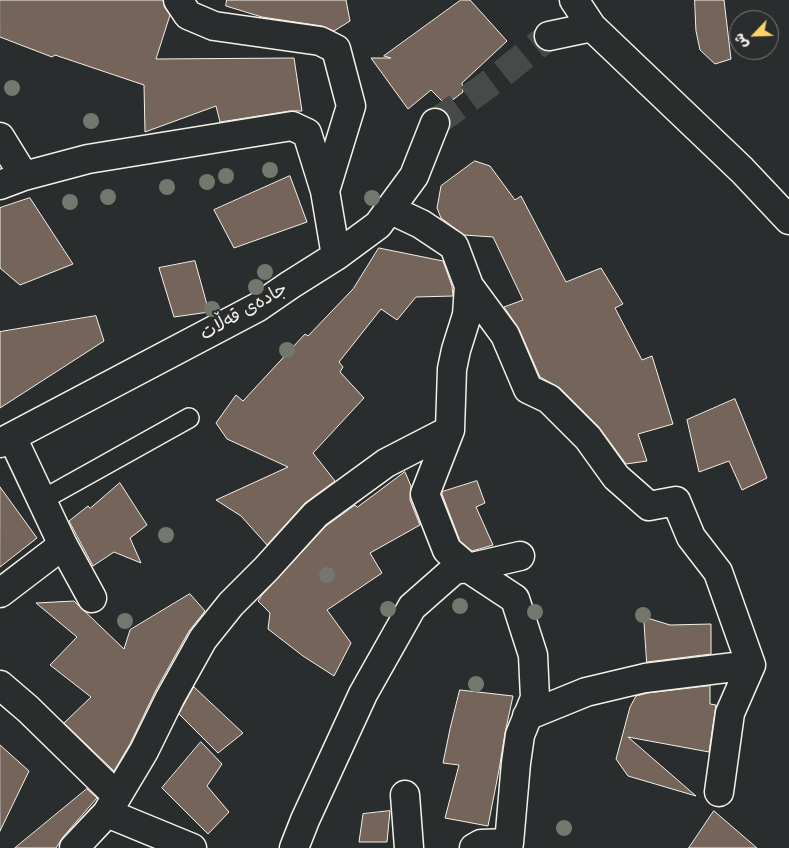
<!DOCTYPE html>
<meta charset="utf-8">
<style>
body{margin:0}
#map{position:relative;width:789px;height:848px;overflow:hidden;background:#2a2d2e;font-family:"Balsamiq Sans","Playpen Sans Arabic",sans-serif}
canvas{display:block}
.north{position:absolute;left:729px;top:10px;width:50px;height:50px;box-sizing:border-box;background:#2a2d2e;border:1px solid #7b7b78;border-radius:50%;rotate:246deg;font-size:14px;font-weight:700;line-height:20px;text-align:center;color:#f4f1e8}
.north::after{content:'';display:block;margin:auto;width:18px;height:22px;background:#ffd166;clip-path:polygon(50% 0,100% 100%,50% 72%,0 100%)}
</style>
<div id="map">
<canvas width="789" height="848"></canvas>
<div class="north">ش</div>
</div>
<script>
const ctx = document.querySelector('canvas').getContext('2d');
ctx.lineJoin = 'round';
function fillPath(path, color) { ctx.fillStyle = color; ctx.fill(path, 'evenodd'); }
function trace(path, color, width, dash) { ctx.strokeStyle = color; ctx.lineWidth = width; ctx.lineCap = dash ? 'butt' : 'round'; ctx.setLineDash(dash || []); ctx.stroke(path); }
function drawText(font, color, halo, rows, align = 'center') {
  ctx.font = font + ' "Balsamiq Sans","Playpen Sans Arabic",sans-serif'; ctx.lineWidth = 4.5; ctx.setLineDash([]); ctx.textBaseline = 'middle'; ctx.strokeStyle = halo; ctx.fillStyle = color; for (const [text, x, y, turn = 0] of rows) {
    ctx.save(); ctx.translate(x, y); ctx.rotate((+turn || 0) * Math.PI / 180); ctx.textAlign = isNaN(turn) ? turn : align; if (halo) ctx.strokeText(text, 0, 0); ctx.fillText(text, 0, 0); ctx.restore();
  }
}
const building = new Path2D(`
 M0 0H163L165 8 170 15 156 59 294 58 302 111H290L220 122 216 106 145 132 144 85 55 55 52 57 0 37Z
 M227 0H346L350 21 334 31 322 26 262 17 226 6Z
 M461 0H470L507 41 462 83 463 92 446 105 431 90 408 109 371 58H391L384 56Z
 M695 0H724L731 59 715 64 700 50 696 31Z
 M475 161 490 166 515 200 521 196 566 282 601 268 623 304 615 308 642 360 652 356 673 424 638 434 647 461 626 464 599 427 560 388 540 377 519 329 504 307 523 300 493 237 464 235 441 218 437 208 441 186Z
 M290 176 307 222 234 248 214 210Z
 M30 198 73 264 20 285 0 268V208Z
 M379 248 443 261 452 286 453 296 416 297 397 320 381 309 339 362 343 367 340 372 364 398 313 453 335 481 305 503 267 545 241 516 216 500 288 467 227 439 216 423 236 395 243 401 305 334 308 336 353 289Z
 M195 261 209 312 174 317 159 268Z
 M96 316 104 341 0 408V332Z
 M735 399 767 478 742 490 729 461 699 472 687 420Z
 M405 472 411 486 410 500 420 525 370 553 382 573 327 610 351 643 334 676 303 656 268 629 270 613 258 601 262 595 326 526 355 505 357 507Z
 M477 481 485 503 476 507 493 545 472 551 460 541 442 494V492Z
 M120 483 147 525 130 538 141 563 114 552 93 566 69 521 88 506 90 508Z
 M0 487 37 538 0 567Z
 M190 594 205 611 189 631 156 690 130 744 114 771 64 723 91 697 50 665 77 637 36 603 74 601 124 649 130 630Z
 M644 617 670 625 711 624V654L647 662Z
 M710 686V704L716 705 709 752 628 737 696 796 628 776 616 759 630 707 636 696 648 693Z
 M194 687 243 733 218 753 179 714Z
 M460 690 513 696 505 733 499 770 488 826 445 818 459 765 443 763 450 729Z
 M201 742 222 764 207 786 229 812 208 834 162 788Z
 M0 745 29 771 0 831Z
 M87 789 97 798 63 837 56 848H15Z
 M390 811 387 842H359L363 814Z
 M714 811 757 848H689Z`);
fillPath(building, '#74645a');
trace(building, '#f4f1e8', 1);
trace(new Path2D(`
 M435 123 493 81 549 36`), '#484a4a', 28, [28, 14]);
const service = new Path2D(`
 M42 500 189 418`);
const pedestrian = new Path2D(`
 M574 0 592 27
 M549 36 592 27 742 170 789 220`);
const minor = new Path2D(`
 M178 0 188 15 214 26 320 41 336 49 351 106 325 191
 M0 137 24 176
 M0 185 24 176 88 159 292 126 307 133 325 191 336 256
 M389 209 421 224 454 246 469 286 467 315 456 350 452 369 450 430 425 494 447 550 468 568 515 599 533 655 535 698 520 735 516 763 509 843 481 844 474 848
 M469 286 505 335 528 389 549 399 588 438 616 477 649 506 676 501 691 537 718 572 751 665 730 713 719 792
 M12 437 63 545 92 598
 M0 443 258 307 290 285 336 256 378 225 414 176 435 123
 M0 593 63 545
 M0 685 28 709 117 796
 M527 716 586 692 645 678 751 665
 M405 795 409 848
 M107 813 192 848
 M74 848 107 813 144 751 170 698 203 639 231 604 266 569 316 514 386 463 450 430
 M294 848 305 820 363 694 412 607 454 570 468 568 520 556`);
trace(service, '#f4f1e8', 22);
trace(pedestrian, '#f4f1e8', 31);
trace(minor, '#f4f1e8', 31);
trace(service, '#2a2d2e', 19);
trace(pedestrian, '#2a2d2e', 28);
trace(minor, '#2a2d2e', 28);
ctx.fillStyle = '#74776e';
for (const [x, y] of [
 [12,88],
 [91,121],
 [270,170],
 [226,176],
 [207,182],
 [167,187],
 [108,197],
 [372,198],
 [70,202],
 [265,272],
 [256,287],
 [212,309],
 [287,350],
 [166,535],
 [327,575],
 [460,606],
 [388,609],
 [535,612],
 [643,615],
 [125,621],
 [476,684],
 [564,828]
]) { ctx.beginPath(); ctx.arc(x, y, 8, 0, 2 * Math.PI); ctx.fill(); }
drawText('18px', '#f4f1e8', '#2a2d2e', [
 ["جادەی قەڵات",244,312,-30]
]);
</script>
